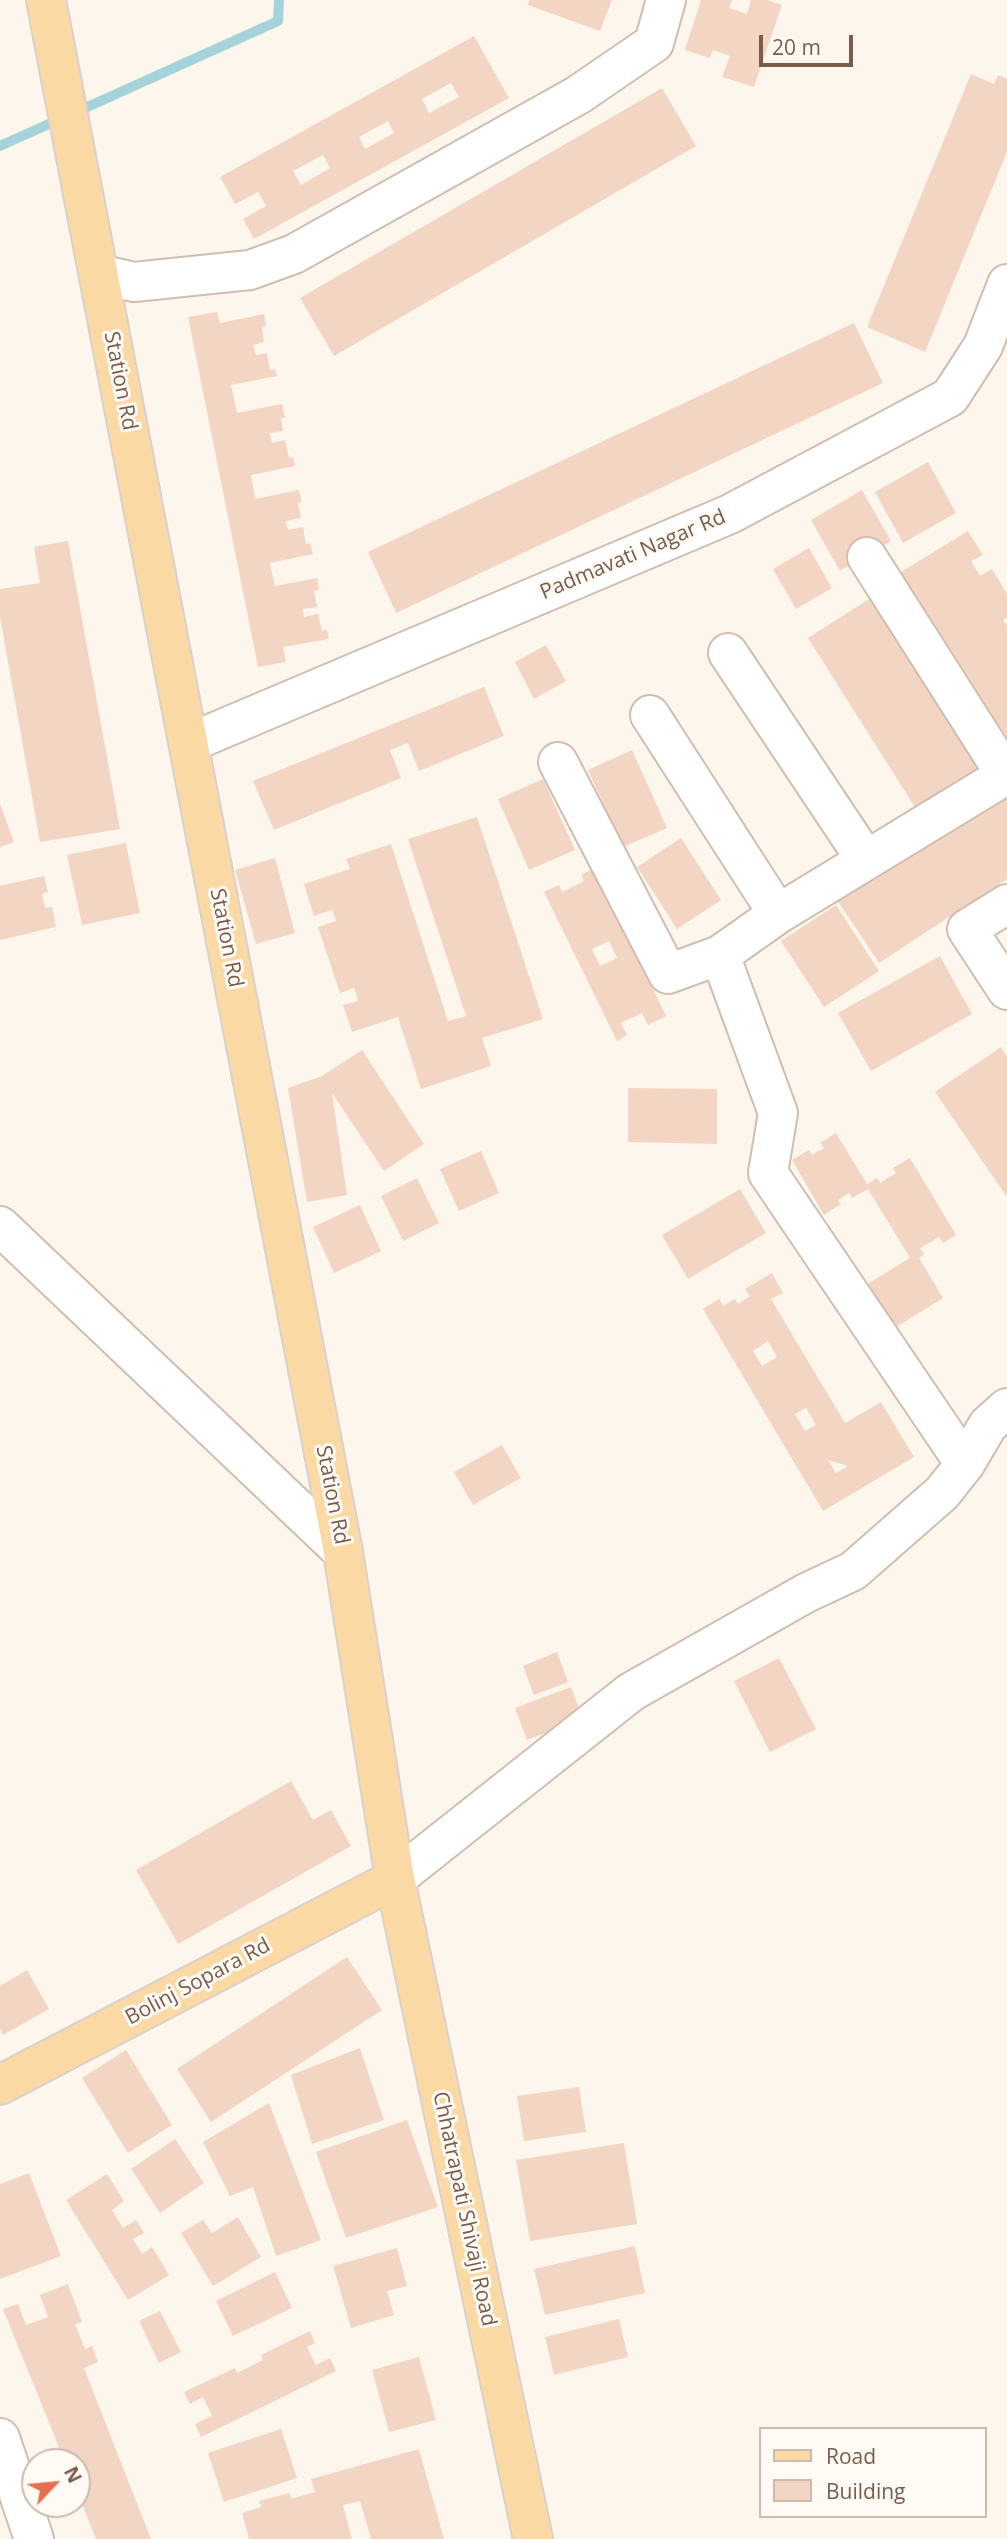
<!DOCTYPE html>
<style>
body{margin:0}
#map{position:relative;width:1007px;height:2539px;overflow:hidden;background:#fdf6ec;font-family:"Open Sans",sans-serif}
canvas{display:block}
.legend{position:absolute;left:759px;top:2427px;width:228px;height:91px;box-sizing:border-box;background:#fffaf3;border:2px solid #cabbb1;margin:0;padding:9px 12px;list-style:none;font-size:21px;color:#7a5c4d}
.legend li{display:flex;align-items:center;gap:14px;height:35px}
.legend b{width:35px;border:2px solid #cabbb1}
.north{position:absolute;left:21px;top:2448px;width:70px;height:70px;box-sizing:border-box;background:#fffaf3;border:2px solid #cabbb1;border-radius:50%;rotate:64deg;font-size:19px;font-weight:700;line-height:28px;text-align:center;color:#7a5c4d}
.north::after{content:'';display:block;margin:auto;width:24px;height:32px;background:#e76f51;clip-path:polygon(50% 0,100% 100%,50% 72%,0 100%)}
.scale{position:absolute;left:759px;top:35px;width:94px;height:32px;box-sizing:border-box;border:4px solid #7a5c4d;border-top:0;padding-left:9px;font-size:21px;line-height:24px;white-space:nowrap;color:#7a5c4d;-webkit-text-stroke:5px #fffaf3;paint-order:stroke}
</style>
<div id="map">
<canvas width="1007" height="2539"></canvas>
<ul class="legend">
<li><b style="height:9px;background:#fbd9a5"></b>Road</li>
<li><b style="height:19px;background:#f3d5c3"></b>Building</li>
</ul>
<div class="north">N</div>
<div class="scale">20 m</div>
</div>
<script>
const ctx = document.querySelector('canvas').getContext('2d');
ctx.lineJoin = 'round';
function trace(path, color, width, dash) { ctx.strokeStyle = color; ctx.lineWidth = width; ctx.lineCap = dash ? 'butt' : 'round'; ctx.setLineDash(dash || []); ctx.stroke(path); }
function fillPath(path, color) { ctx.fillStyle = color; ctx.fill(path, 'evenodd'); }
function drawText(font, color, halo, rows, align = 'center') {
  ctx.font = font + ' "Open Sans",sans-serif'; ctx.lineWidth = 6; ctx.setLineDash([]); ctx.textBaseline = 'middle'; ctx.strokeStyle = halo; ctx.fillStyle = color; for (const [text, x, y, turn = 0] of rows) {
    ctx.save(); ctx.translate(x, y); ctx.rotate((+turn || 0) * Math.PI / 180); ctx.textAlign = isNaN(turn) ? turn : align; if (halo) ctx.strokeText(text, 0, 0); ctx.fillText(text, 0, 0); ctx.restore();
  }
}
trace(new Path2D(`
 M74 113 278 21 279 0
 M0 146 60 119`), '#a5d3da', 10);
fillPath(new Path2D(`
 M529 0H612L600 31 528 5Z
 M701 0H732L729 8 747 14 751 0H767L782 5 754 87 722 77 730 56 713 50 710 58 685 50Z
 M474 36 509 98 254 239 243 219 266 206 258 192 235 204 220 177ZM451 83 459 97 429 113 422 99ZM388 121 394 133 365 149 359 137ZM323 155 330 168 301 185 293 171Z
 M971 74 994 84 998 75 1007 79V152L925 352 867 327Z
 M662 88 696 146 334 356 300 298Z
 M217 312 220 323 264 314 266 326 262 327 264 342 253 345 256 355 267 353 270 370 275 369 277 376 231 385 237 413 282 404 285 418H281L283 431 270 433 272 443 285 440 289 458 293 457 295 466 251 475 255 499 299 490 302 502 298 503 301 518 286 521 288 530 303 527 306 544 310 543 313 554 270 563 275 586 317 578 319 590 314 591 317 607 303 609 304 617 318 614 322 631 327 630 329 639 283 647 286 662 258 667 188 317Z
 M854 323 883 383 396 613 368 552Z
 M928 462 956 513 903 543 875 492Z
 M862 490 891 541 840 571 811 520Z
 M968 531 983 555 971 561 980 576 992 569 1007 594V618L1003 620 1007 626V758L896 575Z
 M68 541 120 829 40 842 0 617V589L40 583 34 547Z
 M809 548 832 588 796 609 773 569Z
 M880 592 990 766 918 812 808 638Z
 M546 645 566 681 534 699 515 662Z
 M484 687 504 736 419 771 408 743 390 750 401 778 274 830 253 781Z
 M632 750 667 828 623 847 588 770Z
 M543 779 575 850 529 870 498 799Z
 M1007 796V879L879 963 837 900Z
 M0 804 14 842 0 847Z
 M477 817 543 1019 482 1038 491 1066 421 1089 398 1017 352 1032 343 1005 358 1001 354 988 340 993 318 927 336 921 332 910 314 916 304 884 350 869 346 859 391 844 448 1021 466 1016 408 839Z
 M681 838 721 900 677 929 637 867Z
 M126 843 140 913 82 925 67 855Z
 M275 858 295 933 256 944 235 870Z
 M594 868 666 1016 648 1025 642 1013 621 1023 627 1035 617 1041 544 892 559 885 562 892 584 881 581 875ZM609 941 617 958 600 966 592 949Z
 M44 876 48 892 42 894 45 908 52 907 56 927 0 940V886Z
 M836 905 879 971 824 1007 781 941Z
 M940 956 972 1014 871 1071 838 1013Z
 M1001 1047 1007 1057V1197L935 1092Z
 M362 1050 424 1144 384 1171 332 1093 347 1195 307 1202 288 1088 322 1076Z
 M628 1088 717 1089V1144L628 1142Z
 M836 1133 867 1184 877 1178 880 1183 896 1173 893 1168 910 1158 956 1235 943 1243 939 1237 920 1248 924 1255 919 1258 943 1298 888 1332 861 1288 910 1258 868 1189 852 1198 849 1193 838 1200 841 1204 824 1215 792 1160 809 1150 812 1155 824 1148 820 1143Z
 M481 1151 499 1193 459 1211 440 1169Z
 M417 1178 439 1223 403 1241 381 1196Z
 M740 1189 766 1233 688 1279 662 1235Z
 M360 1205 381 1251 334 1273 313 1227Z
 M772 1273 783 1293 771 1299 845 1423 881 1402 914 1457 823 1511 703 1309 719 1299 723 1306 735 1299 738 1304 750 1296 745 1289ZM768 1341 777 1357 762 1366 753 1351ZM806 1408 816 1425 805 1431 795 1414ZM828 1460 848 1466 836 1473Z
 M502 1445 521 1478 473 1505 454 1472Z
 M557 1652 568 1682 534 1695 523 1666Z
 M779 1658 816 1729 770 1752 734 1681Z
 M571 1687 583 1719 527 1740 515 1708Z
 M291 1781 313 1820 331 1810 351 1846 178 1944 136 1870Z
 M347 1957 382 2010 211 2122 177 2069Z
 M27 1970 49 2009 3 2035 0 2028V1986Z
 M360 2048 384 2120 312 2144 291 2075Z
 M126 2050 172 2125 128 2153 82 2078Z
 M579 2087 586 2132 524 2141 517 2096Z
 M269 2103 321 2240 276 2256 253 2187 230 2196 203 2142Z
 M407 2120 438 2207 346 2238 316 2152Z
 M175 2139 204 2183 160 2213 131 2169Z
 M624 2143 637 2224 530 2241 516 2160Z
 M29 2173 61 2256 0 2279V2184Z
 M107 2174 124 2201 112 2210 123 2228 136 2220 144 2233 133 2239 142 2254 152 2247 169 2275 128 2300 66 2200Z
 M238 2217 261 2257 213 2286 181 2233 203 2220 212 2233Z
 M635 2246 645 2293 545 2315 534 2269Z
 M397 2248 407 2286 387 2291 394 2315 351 2328 333 2266Z
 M275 2272 292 2308 233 2336 216 2301Z
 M68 2284 82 2322 75 2324 85 2349 92 2346 98 2362 84 2368 151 2539H96L77 2492V2462H65L3 2309 18 2304 26 2325 48 2317 40 2295Z
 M160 2311 181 2352 159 2363 139 2321Z
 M619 2319 628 2357 554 2375 545 2337Z
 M310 2331 315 2343 307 2347 316 2365 330 2358 336 2371 201 2437 195 2424 212 2416 203 2397 190 2404 184 2392 235 2368 237 2373 263 2360 261 2355Z
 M419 2357 436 2420 389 2432 372 2370Z
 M281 2429 297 2478 224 2502 208 2453Z
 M419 2449 444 2539H371L360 2501 343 2505 352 2539H249L242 2513 261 2507 259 2501 290 2493 291 2499 315 2492 311 2479Z`), '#f3d5c3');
const minor = new Path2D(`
 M99 274 134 282 250 270 294 254 578 95 654 43 666 0
 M867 557 1007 777
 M728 653 866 860
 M650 715 778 914
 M189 743 730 514 950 397 983 346 1007 284
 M558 762 668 974 720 955
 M1007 904 967 929 1007 990
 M0 1226 343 1552
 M965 1464 768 1173 778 1113 720 955 778 914 1006 775
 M395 1879 631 1692 806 1593 853 1571 942 1493 965 1464 988 1425 1007 1408
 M0 2438 34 2539`);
const major = new Path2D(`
 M46 0 343 1552 395 1879 533 2539
 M0 2085 395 1879`);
trace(minor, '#d1beb0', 42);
trace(major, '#dad1cd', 42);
trace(minor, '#fff', 38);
trace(major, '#fbd9a5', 38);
drawText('21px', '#7a5c4d', '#fffaf3', [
 ["Station Rd",120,381,79],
 ["Padmavati Nagar Rd",633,555,-23],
 ["Station Rd",226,938,79],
 ["Station Rd",332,1495,79],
 ["Bolinj Sopara Rd",198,1982,-28],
 ["Chhatrapati Shivaji Road",464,2209,78]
]);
</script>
